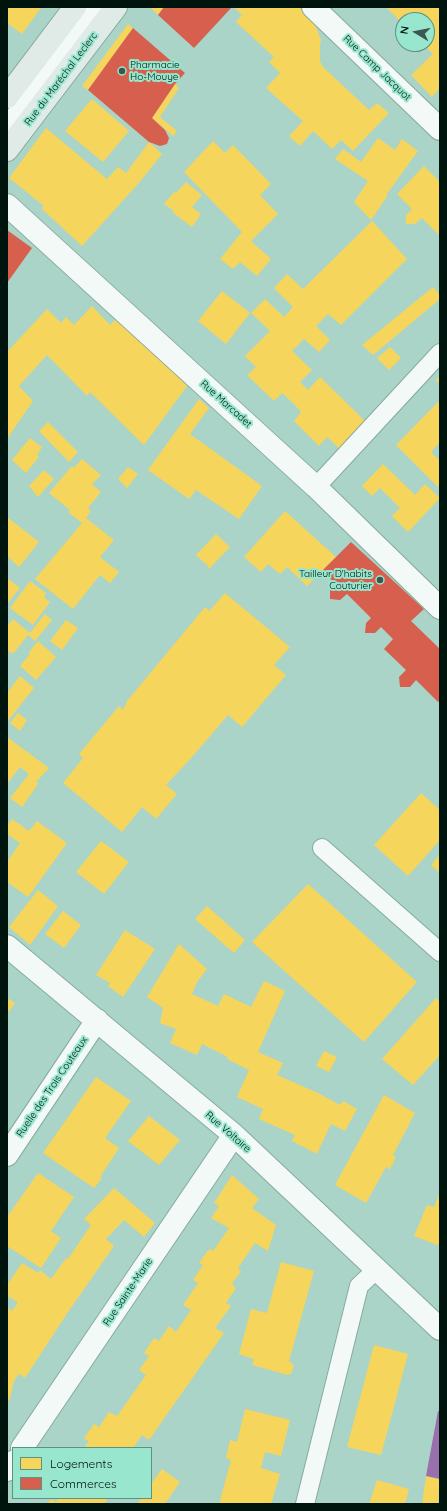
<!DOCTYPE html>
<meta charset="utf-8">
<style>
body{margin:0}
#map{position:relative;width:447px;height:1511px;overflow:hidden;background:#aad4c7;font-family:Quicksand,sans-serif}
canvas{display:block}
.frame{position:absolute;inset:0;border:8px solid #00140e;pointer-events:none}
.legend{position:absolute;left:12px;top:1447px;width:140px;height:52px;box-sizing:border-box;background:#98e6ce;border:1px solid #5b9281;margin:0;padding:5px 7px;list-style:none;font-size:12px;color:#00140e}
.legend li{display:flex;align-items:center;gap:8px;height:20px}
.legend b{width:20px;border:1px solid #5b9281}
.north{position:absolute;left:395px;top:12px;width:40px;height:40px;box-sizing:border-box;background:#98e6ce;border:1px solid #5b9281;border-radius:50%;rotate:280deg;font-size:11px;font-weight:700;line-height:16px;text-align:center;color:#00140e}
.north::after{content:'';display:block;margin:auto;width:14px;height:18px;background:#3b574f;clip-path:polygon(50% 0,100% 100%,50% 72%,0 100%)}
</style>
<div id="map">
<canvas width="447" height="1511"></canvas>
<div class="frame"></div>
<ul class="legend">
<li><b style="height:11px;background:#f6d55c"></b>Logements</li>
<li><b style="height:11px;background:#d6604d"></b>Commerces</li>
</ul>
<div class="north">N</div>
</div>
<script>
const ctx = document.querySelector('canvas').getContext('2d');
ctx.lineJoin = 'round';
function fillPath(path, color) { ctx.fillStyle = color; ctx.fill(path, 'evenodd'); }
function trace(path, color, width, dash) { ctx.strokeStyle = color; ctx.lineWidth = width; ctx.lineCap = dash ? 'butt' : 'round'; ctx.setLineDash(dash || []); ctx.stroke(path); }
function drawText(font, color, halo, rows, align = 'center') {
  ctx.font = font + ' Quicksand,sans-serif'; ctx.lineWidth = 4; ctx.setLineDash([]); ctx.textBaseline = 'middle'; ctx.strokeStyle = halo; ctx.fillStyle = color; for (const [text, x, y, turn = 0] of rows) {
    ctx.save(); ctx.translate(x, y); ctx.rotate((+turn || 0) * Math.PI / 180); ctx.textAlign = isNaN(turn) ? turn : align; if (halo) ctx.strokeText(text, 0, 0); ctx.fillText(text, 0, 0); ctx.restore();
  }
}
fillPath(new Path2D(`
 M7 7H40L41 8 22 34 7 23Z
 M150 7H164L158 15Z
 M234 7H300L313 19 321 40 320 45V61L323 67 369 110 377 103 389 113 353 151 341 140 332 149 313 131 300 146 289 136 303 121 266 88 280 73 269 62 274 57 236 22 242 15Z
 M386 7H440V88L432 97 411 75 433 54 423 44H427V20H403V24Z
 M128 24 133 28 88 90 82 86Z
 M175 84 179 88 160 117 177 131 173 136 152 118Z
 M92 99 129 131 103 162 65 131Z
 M46 128 107 179 118 167 126 173 149 142 162 154 138 184 82 246 41 208 44 206 9 178Z
 M378 138 395 150 402 139 418 151 386 195H388L371 220 354 202 368 181 335 159 343 149 361 162Z
 M213 141 225 153 233 145 271 184 260 195 278 214 251 241 271 259 257 276 240 262 233 269 220 259 242 232 184 172Z
 M424 166 440 182V236L422 218 415 224H406V215L412 209 397 194Z
 M186 182 202 195 192 207 201 214 192 227 172 212 174 211 164 204 174 192 176 193Z
 M372 221 407 259 341 325 328 314 316 326 330 340 319 352 304 339 292 351 312 370 300 382 308 390 320 377 366 422 340 449 327 437 319 446 294 421 301 412 294 404 282 393 274 401 247 375 256 367 245 356 270 331 251 313 265 299 284 317 293 307 274 288 287 274 303 289Z
 M433 287 440 295V299L373 355 362 345Z
 M222 291 250 313 226 344 198 321Z
 M92 306 110 325 119 317 187 386 144 445 90 392 87 396 47 355 19 386 33 401 7 439V352L47 309 61 323 66 317 74 325Z
 M390 347 401 358 389 370 377 358Z
 M440 375V384L436 380Z
 M199 399 209 408 190 434 262 486 239 519 196 490 189 499 148 470Z
 M440 400V442L431 452 440 461V485L438 487 396 445Z
 M48 422 78 452 69 462 39 431Z
 M30 438 42 447 37 455 39 457 26 473 12 460Z
 M82 459 101 475 92 484 101 492 88 508 91 511 86 518 114 540 100 557 119 572 110 583 100 575 73 609 35 579 82 523 68 512 70 510 49 493 72 466 74 468Z
 M383 464 415 495 425 484 440 498 408 532 392 516 400 508 380 488 372 496 362 486Z
 M128 467 138 474 127 488 118 479Z
 M44 470 54 479 38 497 29 486Z
 M285 511 336 557 307 586 287 567 280 574 268 564 261 572 244 557Z
 M7 517 39 542 19 567 7 556Z
 M216 534 230 547 209 569 208 566 196 555Z
 M7 578 20 588 7 604Z
 M30 581 46 593 44 597 50 602 33 625 10 608Z
 M225 593 290 647 274 665 286 675 242 727 228 715 193 756 166 785 177 794 156 819 142 807 122 832 63 783 83 758 79 754 119 706 123 710 127 701 205 607 209 611Z
 M45 614 52 620 35 641 28 635 13 654 7 650V626L13 619 30 633Z
 M66 620 78 628 62 650 50 641Z
 M38 641 56 657 36 680 20 666 30 654 29 652Z
 M20 676 34 688 7 722V693Z
 M18 713 27 720 20 731 10 723Z
 M7 737 49 768 36 782 38 784 22 807 10 798 29 774 20 767 7 784Z
 M421 793 440 810V840L408 876 374 845Z
 M12 819 29 831 37 821 67 843 28 897 7 882V862L20 843 7 834V826Z
 M101 841 129 862 104 894 76 872Z
 M440 854V873L431 865Z
 M308 884 417 982 364 1042 252 942Z
 M38 890 58 906 30 945 9 927Z
 M207 906 245 940 234 953 195 919Z
 M63 911 81 925 64 948 45 934Z
 M125 930 155 949 123 997 108 986 110 983 96 975Z
 M179 944 207 969 197 982 192 994 218 1006 224 994 251 1007 264 981 285 991 258 1052 283 1063 277 1075 318 1093 340 1105 343 1101 357 1109 345 1131 331 1124 317 1154 292 1141 295 1135 259 1119 263 1109 237 1097 249 1070 227 1059 228 1057 202 1044 197 1055 170 1043 176 1029 160 1023 163 1008 147 997Z
 M7 998 15 1003 7 1014Z
 M436 998 440 1001V1055L413 1085 382 1059Z
 M324 1051 337 1057 329 1072 316 1066Z
 M96 1077 131 1101 105 1138 119 1148 100 1177 102 1178 94 1188 43 1153Z
 M384 1095 415 1113 393 1155 396 1157 390 1169 386 1167 366 1203 335 1185Z
 M149 1116 180 1140 159 1165 128 1141Z
 M38 1173 74 1197 51 1231 61 1238 41 1268 7 1246V1217Z
 M232 1175 259 1199 252 1208 276 1225 268 1251 255 1243 238 1268 241 1271 232 1284 236 1288 226 1303 231 1306 215 1328 224 1333 149 1440 142 1435 133 1448H84L89 1441 84 1438 94 1424 99 1427 109 1412 117 1416 146 1375 139 1370 149 1356 144 1353 154 1338 159 1341 169 1326 176 1332 191 1310 183 1305 198 1283 193 1280 203 1265 199 1263 209 1249 213 1251 229 1228 211 1218 219 1206 214 1203Z
 M114 1188 155 1223 144 1237 124 1220 106 1239 114 1246 66 1315 25 1378 13 1369 19 1374 14 1381 10 1398 7 1404V1307L12 1311 18 1302 7 1296V1285L22 1263 38 1273 40 1270 51 1279 66 1258 68 1259 91 1225 84 1219Z
 M440 1192V1246L414 1236 427 1205 434 1207Z
 M281 1262 314 1271 289 1361 294 1365 291 1374 288 1375 252 1365 254 1359 239 1354 251 1309 267 1313Z
 M374 1345 408 1354 381 1455 347 1447Z
 M245 1409 290 1420 281 1456 265 1452 261 1468 280 1474 271 1504H219L231 1460 226 1458 230 1440 237 1442Z
 M162 1469 180 1482 165 1504H137L141 1498H151V1484Z
 M426 1476 440 1479 438 1504H422Z
 M377 1480 409 1489 405 1504H369Z
 M59 1498H108L104 1504H47L51 1499 56 1502Z`), '#f6d55c');
fillPath(new Path2D(`
 M164 7H232L194 48 158 15Z
 M133 28 185 73 175 84 152 118 165 130 169 138 167 144 160 146 149 142 88 90Z
 M7 230 32 248 7 283Z
 M351 542 424 609 411 621 440 649V700L438 702 416 680 410 687H400L399 677 406 670 384 649 393 639 381 627 375 633H365L366 623 371 618 347 594 340 600 330 599V590L336 584 322 571Z`), '#d6604d');
fillPath(new Path2D(`
 M438 1411 440 1412V1479L426 1476Z`), '#9970ab');
const lane = new Path2D(`
 M7 126 97 7
 M316 487 440 353
 M322 848 440 952
 M305 1504 359 1286 377 1269`);
const street = new Path2D(`
 M313 7 440 129
 M7 205 316 487 440 608
 M7 946 234 1135 440 1329
 M7 1155 97 1020
 M22 1448 234 1135
 M7 1470 13 1462`);
const secondary = new Path2D(`
 M7 97 75 7
 M7 150 116 7`);
trace(lane, '#87aa9f', 20);
trace(street, '#87aa9f', 24);
trace(secondary, '#87aa9f', 24);
trace(lane, '#f2f9f7', 18);
trace(street, '#f2f9f7', 22);
trace(secondary, '#e0ebe8', 22);
for (const [x, y, r, color] of [
 [122,71,4,"#3b574f"],
 [380,580,4,"#3b574f"]
]) { const dot = new Path2D(); dot.arc(x, y, r, 0, 2 * Math.PI); ctx.fillStyle = color; ctx.fill(dot); trace(dot, '#98e6ce', 1.5); }
drawText('10px', '#00140e', '#98e6ce', [
 ["Pharmacie",130,65],
 ["Ho-Mouye",130,77],
 ["Tailleur D'habits",372,574,"right"],
 ["Couturier",372,586,"right"]
], 'left');
drawText('10px', '#00140e', '#98e6ce', [
 ["Rue Camp Jacquot",377,68,44],
 ["Rue du Maréchal Leclerc",61,79,-53],
 ["Rue Marcadet",226,404,42],
 ["Ruelle des Trois Couteaux",52,1087,-56],
 ["Rue Voltaire",228,1132,41],
 ["Rue Sainte-Marie",128,1292,-56]
]);
</script>
